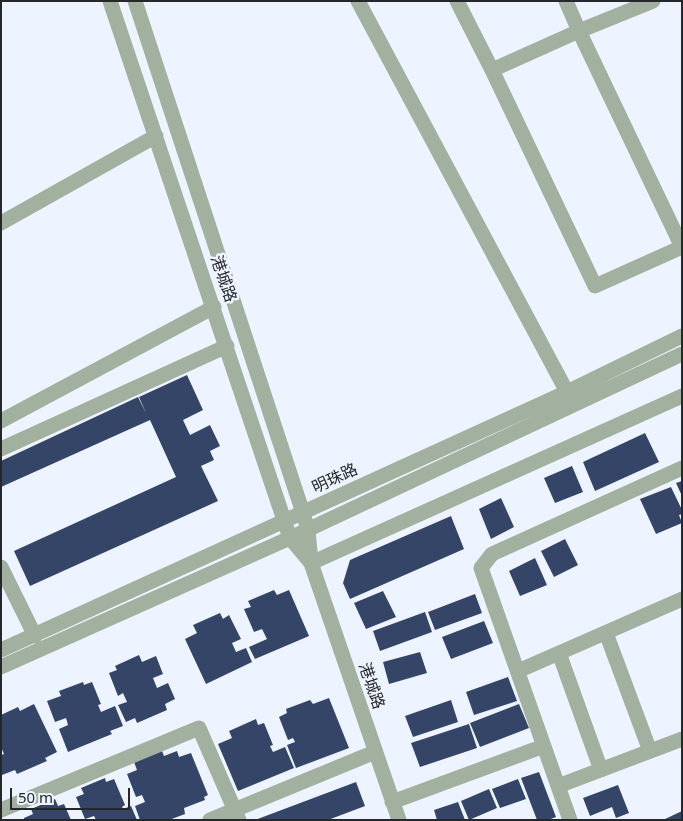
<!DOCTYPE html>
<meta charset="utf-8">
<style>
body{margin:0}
#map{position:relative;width:683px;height:821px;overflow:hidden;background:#eef4ff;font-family:"Noto Sans",sans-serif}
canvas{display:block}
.frame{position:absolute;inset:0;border:2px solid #25272b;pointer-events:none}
.scale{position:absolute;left:10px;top:788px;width:120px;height:22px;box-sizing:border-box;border:2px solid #25272b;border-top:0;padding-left:6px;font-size:15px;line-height:18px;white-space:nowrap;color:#25272b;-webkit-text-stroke:4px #eef4ff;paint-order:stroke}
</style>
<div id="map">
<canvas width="683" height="821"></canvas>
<div class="frame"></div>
<div class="scale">50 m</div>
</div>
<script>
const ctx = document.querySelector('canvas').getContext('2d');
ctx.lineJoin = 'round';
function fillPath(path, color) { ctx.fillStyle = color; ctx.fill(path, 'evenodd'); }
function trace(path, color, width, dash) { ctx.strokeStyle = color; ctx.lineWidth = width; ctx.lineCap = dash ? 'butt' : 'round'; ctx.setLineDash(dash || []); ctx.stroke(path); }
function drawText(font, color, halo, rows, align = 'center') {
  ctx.font = font + ' "Noto Sans","Noto Sans SC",sans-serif'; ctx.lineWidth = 5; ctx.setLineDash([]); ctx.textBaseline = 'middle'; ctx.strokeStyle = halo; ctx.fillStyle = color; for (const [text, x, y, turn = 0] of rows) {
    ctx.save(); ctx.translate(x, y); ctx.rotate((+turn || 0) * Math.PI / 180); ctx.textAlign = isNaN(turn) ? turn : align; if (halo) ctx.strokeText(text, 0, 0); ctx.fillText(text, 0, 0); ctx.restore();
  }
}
fillPath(new Path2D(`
 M187 375 203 410 183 420 190 435 210 425 220 446 210 451 214 460 201 466 218 501 30 586 14 551 176 477 150 420 1 487V461L138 397 146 413 139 397Z
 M645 433 659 462 595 491 583 462Z
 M572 466 583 492 555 503 544 478Z
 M682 481V496L676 483Z
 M671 487 682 510V514L679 515 682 523 656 534 640 499Z
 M501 498 514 527 491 539 479 509Z
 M451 516 464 549 350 599 343 583 350 560Z
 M565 539 578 565 554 577 541 551Z
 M535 558 547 585 520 596 509 571Z
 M274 590 277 595 289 590 309 636 255 659 249 647 267 639 262 629 254 632 244 609 251 607 248 601Z
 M383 591 396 617 366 629 354 603Z
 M475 594 482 613 435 630 428 612Z
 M425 612 432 632 380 651 373 631Z
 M220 613 223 619 229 615 241 639 232 643 236 652 246 648 252 662 206 684 185 639 197 633 193 625Z
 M484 621 493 643 451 659 442 637Z
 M420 652 427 673 389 684 383 662Z
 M139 655 142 662 156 656 163 674 153 678 157 688 168 683 175 699 165 704 167 710 137 723 135 718 126 722 118 705 127 702 123 693 118 696 109 673 117 670 115 666Z
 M508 677 517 701 474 715 466 692Z
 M83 682 84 685 92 682 101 704 98 705 101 712 115 706 123 726 110 731 112 734 68 752 59 729 68 725 66 718 55 722 47 701 61 696 59 691Z
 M329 698 349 748 296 768 287 745 295 742 293 738 288 740 279 717 287 713 286 709 310 700 313 704Z
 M451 700 458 722 413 737 405 716Z
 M34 704 57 752 45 758 47 761 17 774 15 770 2 775 1 755 4 754 1 747V715L18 707 20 711Z
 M519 704 529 728 480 747 470 723Z
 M256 719 258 725 264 723 273 745 270 746 273 752 285 747 294 768 238 791 218 744 232 738 229 731Z
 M469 724 477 748 420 767 411 743Z
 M162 751 164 756 177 751 179 757 191 753 208 795 204 797 205 800 184 808 185 814 169 820H140L135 806 145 802 142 795 136 797 127 774 137 770 134 762Z
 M539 772 556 817 548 820H537L521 778Z
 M105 778 106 782 114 779 125 805 122 807 123 809 131 806 137 820H96L94 816 85 819 76 797 84 794 81 788Z
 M518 779 526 799 500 808 492 789Z
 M356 782 365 806 328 820H255Z
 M618 785 629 813 616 818 612 807 590 816 583 798Z
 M489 789 497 808 469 820 461 801Z
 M55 799 58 806 64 804 71 820H24V818L33 814 31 809Z
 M458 802 465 820H437L434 810Z
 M682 811V820H663Z`), '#344567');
trace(new Path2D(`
 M110 1 290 538 311 563
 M135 1 303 513 308 530 311 563 399 820
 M358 1 567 392
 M457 1 492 70
 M566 1 579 31 653 1
 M579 31 682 247 595 286 492 70Z
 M1 223 156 136
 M1 421 214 307
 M1 449 227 346
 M311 563 682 396
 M1 567 35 636
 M606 633 650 751
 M1 650 567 392 682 336
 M559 653 601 770
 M1 667 290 538 682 354
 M518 671 682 599
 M558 786 682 739
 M392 802 544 746
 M1 810 199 728 239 820
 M210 820 375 752
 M570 820 481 568 492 554 682 468`), '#a2b09f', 15);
drawText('16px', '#25272b', '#eef4ff', [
 ["港城路",223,279,71],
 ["明珠路",335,479,-25],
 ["港城路",371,686,71]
]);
</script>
